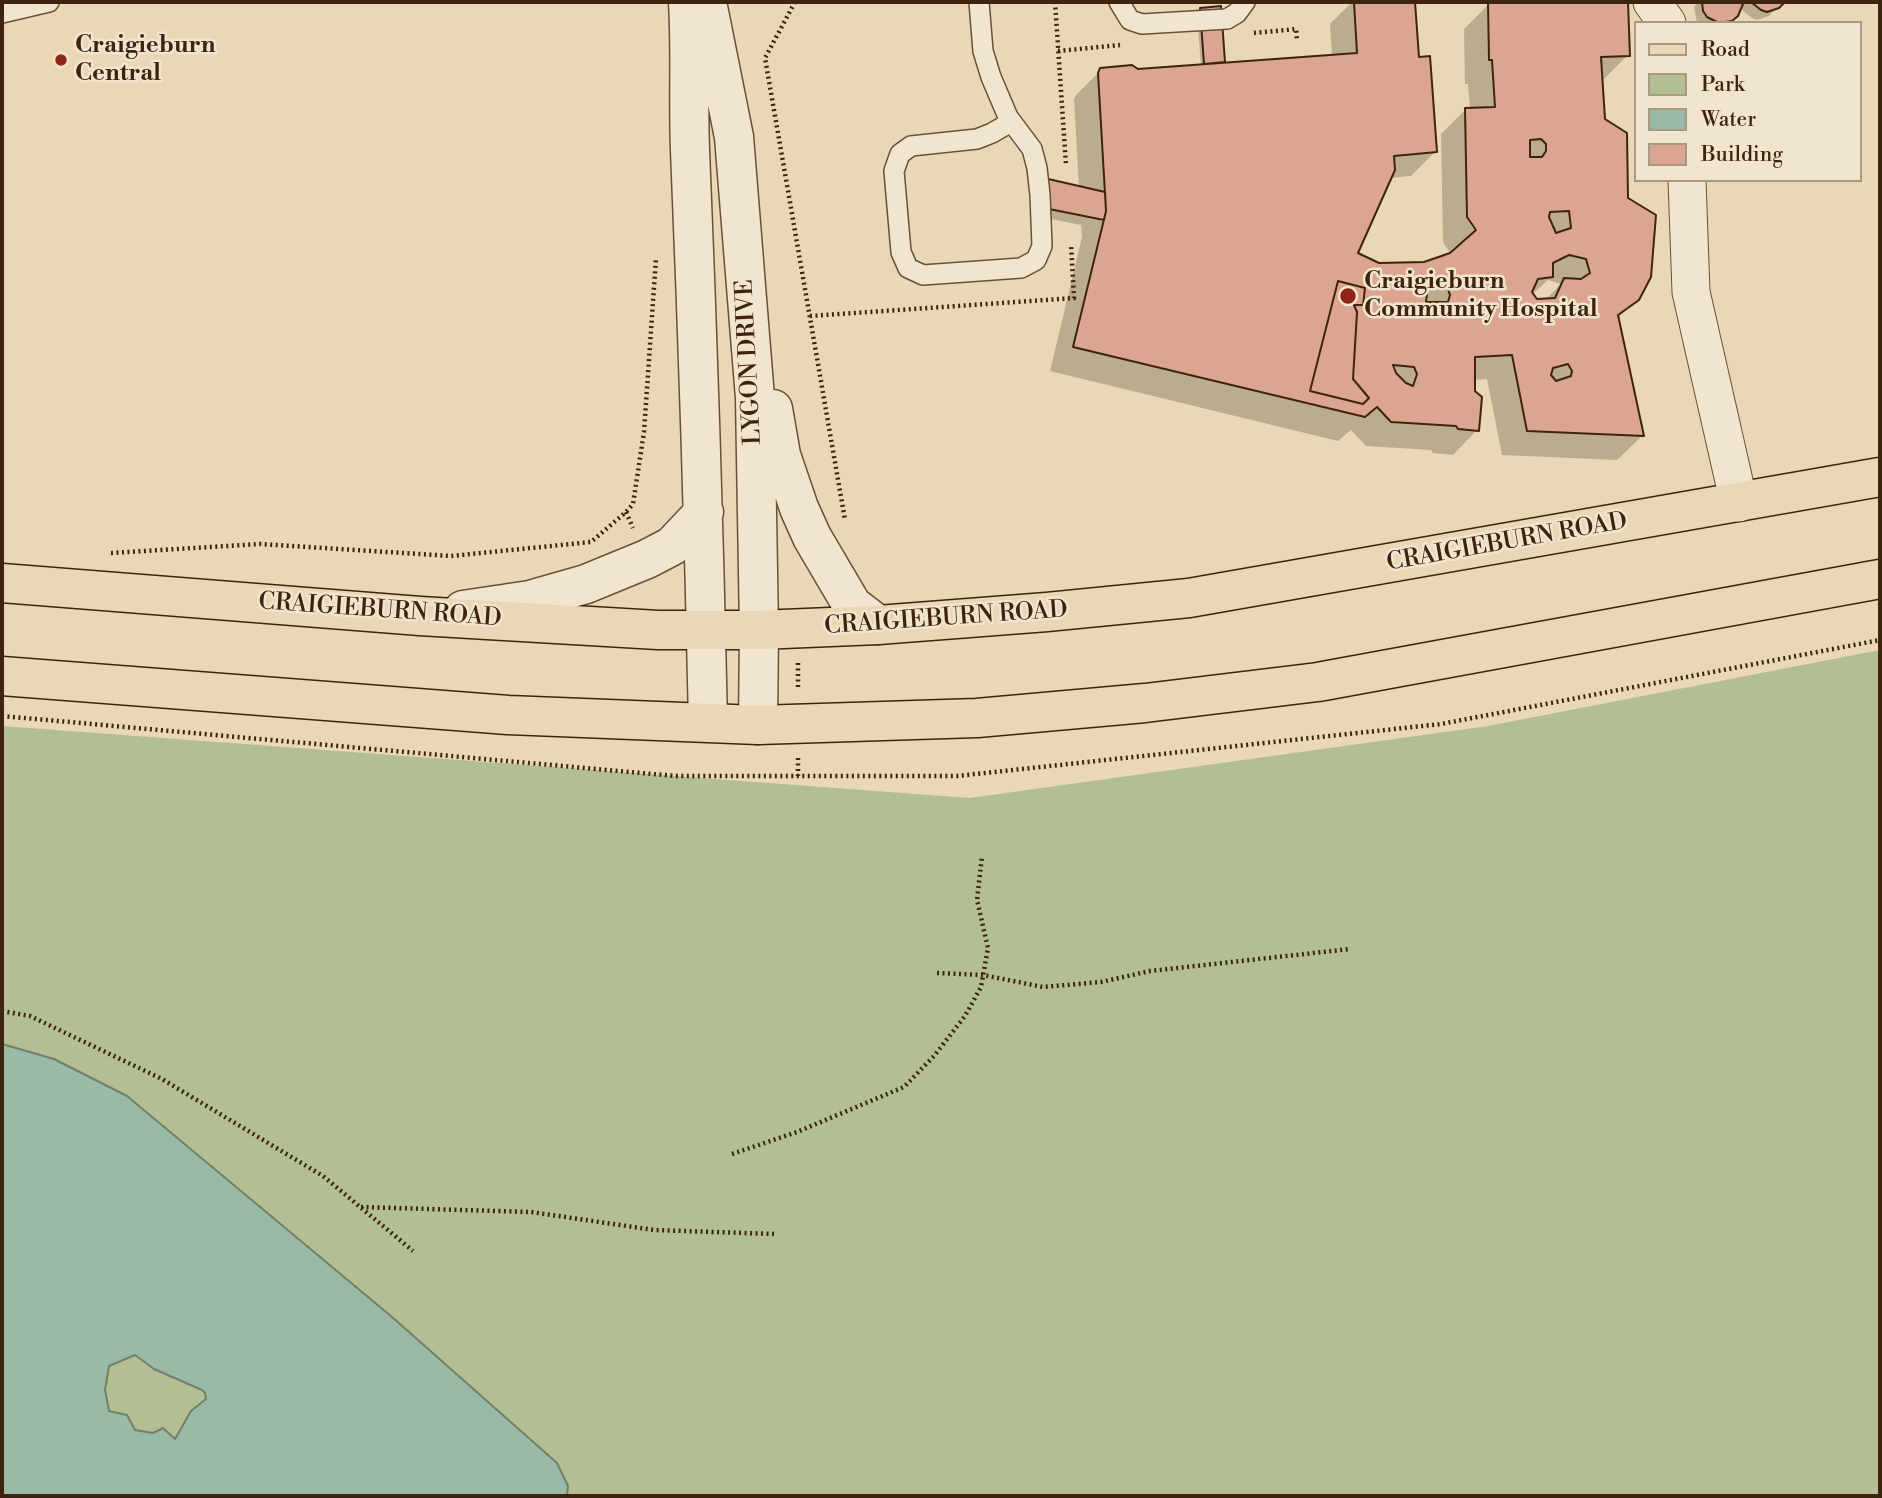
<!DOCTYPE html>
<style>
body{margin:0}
#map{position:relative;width:1882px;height:1498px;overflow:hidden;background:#ead7b5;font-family:"Libre Bodoni",serif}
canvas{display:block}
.frame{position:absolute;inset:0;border:4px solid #3e240e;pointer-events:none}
.legend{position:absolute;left:1634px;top:21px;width:228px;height:161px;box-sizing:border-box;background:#f1e5cf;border:2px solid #a99882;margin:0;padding:9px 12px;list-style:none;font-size:21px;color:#3e240e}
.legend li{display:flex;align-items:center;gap:14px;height:35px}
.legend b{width:35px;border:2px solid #a99882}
</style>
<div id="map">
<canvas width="1882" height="1498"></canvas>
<div class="frame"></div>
<ul class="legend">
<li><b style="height:9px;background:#ead7b5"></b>Road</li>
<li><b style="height:19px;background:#b1bf92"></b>Park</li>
<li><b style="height:19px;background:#99baa7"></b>Water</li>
<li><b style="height:19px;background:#dba592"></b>Building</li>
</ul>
</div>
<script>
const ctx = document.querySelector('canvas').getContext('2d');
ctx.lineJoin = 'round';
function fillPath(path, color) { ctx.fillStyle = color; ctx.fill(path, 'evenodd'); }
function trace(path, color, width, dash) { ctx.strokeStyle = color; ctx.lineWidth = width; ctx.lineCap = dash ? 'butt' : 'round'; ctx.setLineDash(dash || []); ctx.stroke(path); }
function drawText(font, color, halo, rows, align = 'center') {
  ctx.font = font + ' "Libre Bodoni",serif'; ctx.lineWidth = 5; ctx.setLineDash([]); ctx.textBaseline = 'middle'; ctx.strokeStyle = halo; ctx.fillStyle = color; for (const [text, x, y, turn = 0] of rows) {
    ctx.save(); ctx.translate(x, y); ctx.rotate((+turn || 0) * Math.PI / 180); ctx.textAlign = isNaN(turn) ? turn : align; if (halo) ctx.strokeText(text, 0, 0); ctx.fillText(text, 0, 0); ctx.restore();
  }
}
fillPath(new Path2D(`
 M1880 650V1496H2V726L970 798 1488 726Z`), '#b1bf92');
const water = new Path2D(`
 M2 1044 54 1059 127 1096 392 1317 557 1463 568 1486 567 1496H2ZM135 1355 154 1369 202 1390 205 1393 206 1399 191 1411 175 1439 163 1428 153 1433 135 1430 127 1415 109 1411 105 1390 109 1366Z`);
fillPath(water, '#99baa7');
trace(water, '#757e6a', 2);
fillPath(new Path2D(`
 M1352 2H1414L1418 59 1436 151 1411 176 1390 178 1356 254 1379 265 1424 263 1451 254 1443 242 1441 134 1466 109H1470L1468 84H1465L1464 29 1489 4 1603 2V5L1628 55 1603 80H1601L1604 120 1627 199 1637 299 1617 319 1642 436 1617 460 1502 455 1487 379 1473 380 1477 430 1453 455 1433 453 1431 450 1366 446 1351 430 1338 441 1050 371 1082 237 1081 225 1036 216 1079 188 1074 99 1076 95 1101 70 1137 71 1201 66 1197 14 1201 10 1223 62 1220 65 1332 56 1330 24ZM1548 280 1561 284 1545 300 1536 301 1532 295Z
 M1698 2H1782L1769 16 1757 20 1752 18 1743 11 1742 7 1728 23H1697L1694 7Z`), '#0003');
const building = new Path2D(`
 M1354 2H1415L1419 57 1430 56 1437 152 1394 156 1395 170 1358 253 1379 263 1424 262 1450 253 1476 230 1467 217 1465 108 1495 107 1492 60H1489L1488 2H1605V3L1628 2 1630 56 1601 57 1605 119 1627 133 1628 198 1656 215 1651 277 1639 300 1618 315 1644 436 1527 431 1512 355 1475 357V391L1482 397 1479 431 1458 429 1456 426 1391 422 1377 407 1365 417 1073 347 1106 211 1098 73 1100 68 1132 65 1138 69 1357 53ZM1541 139 1546 144V151L1542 157H1530V140ZM1569 211 1571 228 1556 233 1549 217 1550 212ZM1569 255 1586 259 1590 273 1581 279 1564 278 1555 298 1537 299 1532 292 1538 279 1553 277V263ZM1338 281 1365 288 1363 305H1354L1357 312 1353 379 1369 398 1363 404 1310 391ZM1445 281 1450 295 1448 302H1426L1428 286ZM1568 364 1572 371 1571 376 1556 381 1551 375 1553 368ZM1393 365 1414 367 1417 374 1413 386 1406 383 1396 373Z
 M1702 2H1743V4L1738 16 1732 21 1719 23 1707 17 1703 11Z
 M1751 2H1750H1785L1779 8 1767 12 1761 10Z
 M1221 6 1225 62 1204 64 1200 8Z
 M1044 178 1105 192 1106 211 1104 220 1044 208Z
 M1338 281 1365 288 1363 305H1354L1357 312 1353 379 1369 398 1363 404 1310 391Z`);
fillPath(building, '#dba592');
trace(building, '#3e240e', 2);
const service = new Path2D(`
 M979 2 983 51 991 77 1008 117 1032 149 1037 168 1040 195 1042 246 1036 260 1021 268 923 275 908 268 901 252 894 171 900 154 911 146 977 139 992 133 1011 122
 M1119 2 1130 20 1142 24 1227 19 1237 13 1245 2
 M2 13 49 2`);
const minor = new Path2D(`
 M1652 2 1667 23
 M1687 180 1691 292 1739 503`);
const tertiary = new Path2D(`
 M688 2C691 51 688 101 690 150 698 341 704 532 708 722
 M707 2 734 137 755 398 759 630 758 725
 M773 409 781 455 799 508 812 537 852 605 878 625
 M463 610 530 600 586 584 647 559 672 546 704 512`);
const primary = new Path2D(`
 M2 583 420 616 658 630H759L878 625 1047 612 1189 598 1880 477
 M2 676 508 715 758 725 977 718 1145 703 1318 682 1880 579`);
trace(service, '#695138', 22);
trace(minor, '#695138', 39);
trace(tertiary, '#695138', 41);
trace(primary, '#3e240e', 41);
trace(new Path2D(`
 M795 2 765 58 845 520
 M1055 2 1066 165
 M1254 33 1296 29 1297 40
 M1058 51 1120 45
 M810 316 1074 298 1071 244
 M626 512 633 528
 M111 553 260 544 451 556 591 542 626 512 633 504 644 432 656 258
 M798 663V689
 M2 716 675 776H957L1441 724 1880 640
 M798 758V776
 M937 973 983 975 1043 987 1101 982 1150 971 1350 949
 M2 1011 30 1016 162 1079 323 1176 413 1251
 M732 1154 797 1132 904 1087 934 1056 965 1016 981 987 988 948 977 900 982 856
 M361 1207 531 1212 654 1230 776 1234`), '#3e240e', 4.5, [2, 3.5]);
trace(service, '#f1e5cf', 19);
trace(minor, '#f1e5cf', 37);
trace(tertiary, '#f1e5cf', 38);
trace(primary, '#ead7b5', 38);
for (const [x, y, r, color] of [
 [61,60,7,"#8f2418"],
 [1348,296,9,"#8f2418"]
]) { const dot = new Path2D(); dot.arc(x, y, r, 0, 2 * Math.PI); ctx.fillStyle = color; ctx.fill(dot); trace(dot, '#f1e5cf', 2.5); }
drawText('bold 24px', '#3e240e', '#f1e5cf', [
 ["Craigieburn",75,46],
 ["Central",75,74],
 ["Craigieburn",1364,282],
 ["Community Hospital",1364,310]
], 'left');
drawText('24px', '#3e240e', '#f1e5cf', [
 ["LYGON DRIVE",750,362,-93],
 ["CRAIGIEBURN ROAD",1507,543,-10],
 ["CRAIGIEBURN ROAD",380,611,4],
 ["CRAIGIEBURN ROAD",946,619,-4]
]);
</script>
